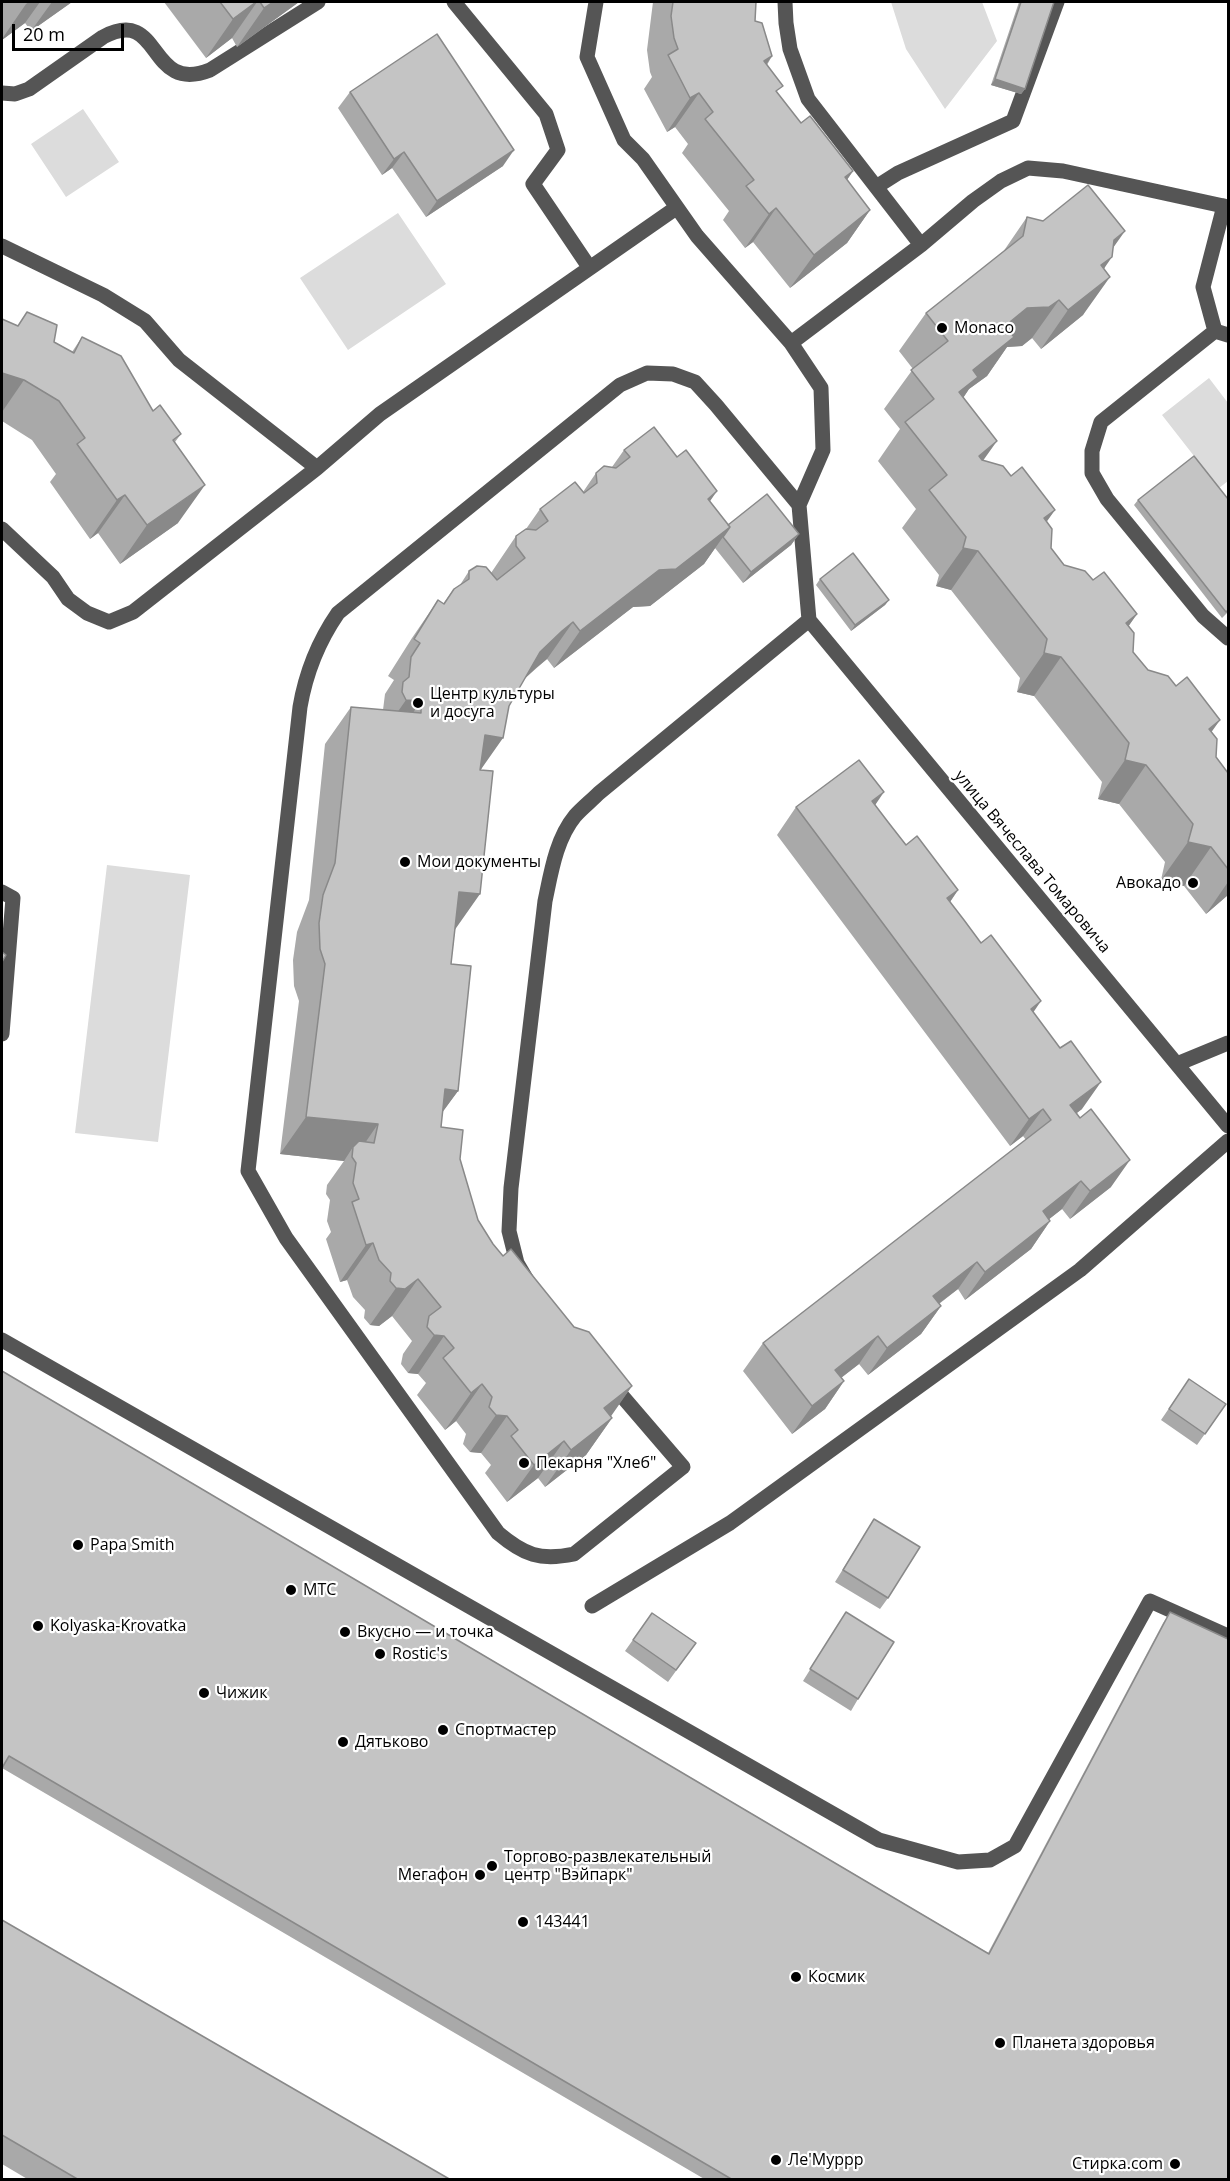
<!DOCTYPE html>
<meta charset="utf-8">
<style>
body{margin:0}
#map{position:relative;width:1230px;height:2181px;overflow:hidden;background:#fff;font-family:"Open Sans",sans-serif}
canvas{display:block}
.frame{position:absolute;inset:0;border:3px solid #000;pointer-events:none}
.scale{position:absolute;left:12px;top:24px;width:112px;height:27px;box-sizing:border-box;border:3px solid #000;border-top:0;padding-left:8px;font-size:18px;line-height:21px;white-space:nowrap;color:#000;-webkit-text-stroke:4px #fff;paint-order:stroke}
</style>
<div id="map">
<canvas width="1230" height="2181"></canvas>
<div class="frame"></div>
<div class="scale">20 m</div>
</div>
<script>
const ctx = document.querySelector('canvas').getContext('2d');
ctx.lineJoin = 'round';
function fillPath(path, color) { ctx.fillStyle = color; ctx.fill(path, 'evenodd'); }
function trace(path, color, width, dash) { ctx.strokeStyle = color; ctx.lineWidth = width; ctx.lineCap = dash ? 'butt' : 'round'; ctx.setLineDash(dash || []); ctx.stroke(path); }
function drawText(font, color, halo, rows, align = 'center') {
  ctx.font = font + ' "Open Sans",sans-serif'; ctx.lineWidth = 4.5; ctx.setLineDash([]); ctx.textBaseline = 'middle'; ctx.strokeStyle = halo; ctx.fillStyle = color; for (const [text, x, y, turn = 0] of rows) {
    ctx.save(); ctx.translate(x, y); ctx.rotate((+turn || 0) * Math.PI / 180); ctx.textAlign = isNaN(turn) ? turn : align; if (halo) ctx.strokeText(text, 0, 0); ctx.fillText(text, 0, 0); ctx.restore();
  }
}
fillPath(new Path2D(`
 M891 2H982L997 41 945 109 906 49Z
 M83 109 119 162 66 197 31 144Z
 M398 213 446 284 348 350 300 278Z
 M1209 378 1228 403V481L1219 488 1162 415Z
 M107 865 190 875 158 1142 75 1133Z`), '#dcdcdc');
trace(new Path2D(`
 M454 2 546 114 558 150 533 184 589 267
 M596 2 587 57 624 140 643 159 697 236 791 343 821 388 823 450 799 505
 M785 2 786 23 790 49 808 99 921 245
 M2 93 15 94 29 89 103 37C163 5 146 95 210 70L318 2
 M876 187 898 173 1013 121 1057 2
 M2 246 103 295 145 321 179 360 317 468
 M1215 331 1203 287 1224 206
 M1228 335 1215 331 1101 422 1092 451V473L1107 499 1203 616 1228 638
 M791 343 921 245 973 201 1001 181 1028 168 1063 171 1228 207
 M647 373 673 374 695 382 716 405 799 505 809 620 599 793C591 801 582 808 575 816 556 839 551 873 545 901L511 1188 509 1231 517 1263 537 1297 683 1467 574 1554C540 1561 524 1555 498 1533L286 1238 248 1171 300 707C306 672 318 642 338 613L620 385Z
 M2 529 53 577 68 599 87 613 109 622 133 612 317 468 380 414 676 208
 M809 620 1228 1126
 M2 892 13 898 2 1034
 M1177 1064 1228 1043
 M2 1340 879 1840 958 1862 990 1860 1015 1846 1150 1601 1228 1636
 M592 1606 730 1523 1080 1270 1228 1141`), '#555', 15);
fillPath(new Path2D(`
 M2 2H72L31 31 25 23 2 40Z
 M164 2H299L237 47 232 38 206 58Z
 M653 2H756L755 21 772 56 767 65 778 94 801 123 853 171 847 180 870 210 847 243 790 288 753 242 745 248 723 220 729 211 682 153 688 144 675 127 667 132 644 89 652 77 650 72 647 50Z
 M1019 2H1054L1025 89 1021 94 991 85Z
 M350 92 503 166 426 217 392 168 382 175 338 108Z
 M1027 217 1113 249 1083 315 1041 349 1032 338 1022 346 1007 347 987 376 969 389 963 398 983 460 1011 476 1055 510 1046 521 1051 548 1064 565 1093 580 1137 614 1128 626 1133 652 1148 670 1176 686 1220 720 1211 731 1216 757 1228 773V895L1206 914 1184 886 1161 880 1165 862 1119 804 1098 799 1102 782 1034 696 1017 692 1020 678 951 590 936 586 939 575 902 528 916 509 878 461 900 429 884 409 913 369 899 351 926 313 1003 252Z
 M2 319 54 342 72 352 82 337 153 411 181 434 175 442 178 523 120 564 98 533 90 539 50 482 56 474 32 440 2 421Z
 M624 450 710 502 728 525 799 534 791 545 743 583 715 548 704 564 650 606 633 607 554 668 547 659 524 679 509 706 481 770 455 929 451 964 458 1091 442 1112 441 1127 460 1159 478 1220 493 1244 503 1256 632 1386 610 1416 612 1418 586 1455 545 1487 538 1478 507 1502 485 1473 491 1465 481 1453 470 1452 463 1444 466 1434 456 1421 445 1430 417 1395 426 1383 418 1374 408 1373 401 1364 403 1354 412 1341 392 1316 379 1326 370 1325 364 1318 365 1310 353 1297 347 1280 340 1282 326 1239 331 1232 327 1221 330 1200 326 1194 327 1185 344 1161 280 1154 299 1001 294 986 293 960 297 932 309 900 325 744 351 707 383 710 385 694 394 680 388 676 412 638 438 600 443 604 454 589 460 585 469 571 491 573 516 536 526 529 540 509 583 492 596 473 612 467Z
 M1228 499V612L1222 618 1134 505 1138 500Z
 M820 579 889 600 885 605 851 631 816 585Z
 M875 805 906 845 958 890 950 902 1033 1012 1082 1109 1077 1113 1111 1187 1070 1219 1062 1209 1049 1219 1050 1221 1031 1249 965 1300 958 1289 939 1304 941 1306 921 1334 868 1375 859 1364 841 1378 844 1381 825 1409 792 1434 743 1371 763 1343 1026 1140 1023 1136 1010 1146 777 835 796 807Z
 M2 1371 988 1953 1163 1623 1170 1612 1228 2180H706L2 1768Z
 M1189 1379 1226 1404 1197 1445 1161 1420Z
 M874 1519 888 1598 880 1609 835 1582Z
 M846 1612 858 1699 851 1711 803 1681Z
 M652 1613 696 1643 668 1682 625 1651Z
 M2 1920 451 2180H29L2 2164Z`), '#a9a9a9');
fillPath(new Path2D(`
 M29 2H40L25 23 2 40V39L26 4Z
 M52 2H72L31 31Z
 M256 2H257L232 38 206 58 233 19Z
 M273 2H299L237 47 264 8Z
 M772 56 749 90 764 61Z
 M995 79 1025 89 1021 94 991 85Z
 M699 93 675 127 667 132 690 98Z
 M514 150 503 166 426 217 437 201Z
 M404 152 392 168 382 175 394 159Z
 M853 171 830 204 845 177Z
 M776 208 753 242 745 248 769 214Z
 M870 210 847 243 790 288 814 255Z
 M1125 231 1101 265 1112 257 1085 296 1114 240Z
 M1110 277 1083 315 1041 349 1068 310Z
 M1059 300 1032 338 1022 346 1007 347 987 376 969 389 951 416V404L973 370 1005 326 1027 308Z
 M2 373 24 380 2 412Z
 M997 441 970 479 979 456Z
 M205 485 178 523 120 564 147 525Z
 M717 491 691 529 708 499Z
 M125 495 98 533 90 539 117 500Z
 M1055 510 1028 548 1044 518Z
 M730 527 704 564 650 606 633 607 554 668 580 631 659 570Z
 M799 534 791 545 743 583 751 572Z
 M963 548 978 551 951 590 936 586Z
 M889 600 885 605 851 631 855 625Z
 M1137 614 1110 653 1126 623Z
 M573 622 547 659 536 668 514 689 540 652 562 631Z
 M1044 653 1061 657 1034 696 1017 692Z
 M406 700 421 701 395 739 380 737Z
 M1220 720 1193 758 1209 729Z
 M485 735 503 738 477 775Z
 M1125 760 1146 765 1119 804 1098 799Z
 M884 792 865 820 872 801Z
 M1188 842 1211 847 1184 886 1161 880Z
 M1228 882V895L1206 914Z
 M958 890 939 918 947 898Z
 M459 892 480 894 454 931Z
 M1041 1001 1022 1029 1031 1009Z
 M1101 1082 1082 1109 1051 1132 1070 1105Z
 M445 1089 458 1091 431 1128Z
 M1043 1109 1023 1136 1010 1146 1029 1119Z
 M306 1117 378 1124 354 1159 353 1147 344 1161 280 1154Z
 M1130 1160 1111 1187 1070 1219 1090 1191Z
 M1081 1181 1062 1209 1024 1239 1043 1211Z
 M1050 1221 1031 1249 965 1300 985 1272Z
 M373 1243 347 1280 340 1282 366 1245Z
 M977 1262 958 1289 913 1323 933 1296Z
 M418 1279 392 1316 379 1326 370 1325 396 1288Z
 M941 1306 921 1334 868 1375 887 1348Z
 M434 1335 444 1336 418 1374 408 1373Z
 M878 1336 859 1364 816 1397 835 1370Z
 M844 1381 825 1409 792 1434 812 1406Z
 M482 1384 456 1421 445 1430 471 1393Z
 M632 1386 607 1422 612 1418 586 1455 545 1487 571 1450 604 1408Z
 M496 1415 507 1416 481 1453 470 1452Z
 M564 1441 538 1478 507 1502 534 1465Z`), '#898989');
const building = new Path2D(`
 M220 2H256L233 19Z
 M260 2H273L264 8Z
 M673 2H756L755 21 762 23 772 56 764 61 783 86 776 91 801 123 810 116 853 171 845 177 870 210 814 255 776 208 769 214 746 186 754 180 705 119 713 112 699 93 690 98 668 55 678 49 674 38 671 16Z
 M1021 2H1054L1025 89 995 79Z
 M437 34 514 150 437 201 404 152 394 159 350 92Z
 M1088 185 1125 231 1114 240 1112 257 1101 265 1110 277 1068 310 1059 300 1049 307 1027 308 1005 326 1014 337 973 370 978 377 959 392 997 441 979 456 982 460 1003 466 1011 476 1022 467 1055 510 1044 518 1052 529 1051 548 1064 565 1085 571 1093 580 1104 572 1137 614 1126 623 1134 633 1133 652 1148 670 1168 676 1176 686 1187 677 1220 720 1209 729 1217 739 1216 757 1228 773V869L1211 847 1188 842 1193 824 1146 765 1125 760 1129 743 1061 657 1044 653 1047 639 978 551 963 548 966 537 929 490 947 475 905 422 934 399 911 370 948 341 926 313 1023 236 1027 217 1043 221Z
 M27 312 57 325 54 342 74 353 82 337 121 356 153 411 160 405 181 434 173 440 205 485 147 525 125 495 117 500 77 444 85 438 59 401 24 380 2 373V319L18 326Z
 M654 427 677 457 686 450 717 491 708 499 730 527 676 569 659 570 580 631 573 622 562 631 540 652 509 706 503 738 485 735 480 770 493 771 480 894 459 892 451 964 471 966 458 1091 445 1089 441 1127 463 1130 460 1159 478 1220 493 1244 503 1256 511 1249 574 1327 589 1332 632 1386 604 1408 612 1418 571 1450 564 1441 534 1465 511 1436 518 1430 507 1416 496 1415 489 1407 492 1397 482 1384 471 1393 443 1358 454 1348 444 1336 434 1335 427 1327 429 1316 441 1307 418 1279 405 1289 396 1288 390 1281 391 1273 379 1260 373 1243 366 1245 352 1202 359 1199 353 1183 356 1163 352 1157 353 1147 359 1141 374 1143 378 1124 306 1117 325 964 320 949 319 923 323 895 335 863 351 707 421 713V701L406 700 402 692 403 682 409 677 411 657 420 643 414 639 438 600 444 604 454 589 469 579V571L477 566 486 567 497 580 525 558 516 546V536L526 529 536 530 548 521 540 509 575 482 584 493 597 483 596 473 604 466 616 468 630 457 624 450Z
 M1194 456 1228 499V610L1226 612 1138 500Z
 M767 494 799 534 751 572 723 537 730 527 728 525Z
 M853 553 889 600 855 625 820 579Z
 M859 760 884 792 872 801 888 822 906 845 917 836 958 890 947 898 964 920 981 943 991 935 1041 1001 1031 1009 1060 1048 1071 1041 1101 1082 1070 1105 1080 1118 1091 1109 1130 1160 1090 1191 1081 1181 1063 1195 1043 1211 1050 1221 985 1272 977 1262 933 1296 941 1306 887 1348 878 1336 835 1370 844 1381 812 1406 763 1343 1051 1120 1043 1109 1029 1119 796 807Z
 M2 952 6 955 2 962Z
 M2 1371 989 1954 1170 1612 1228 1639V2180H733L9 1756 2 1768Z
 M1189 1379 1226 1404 1205 1434 1169 1409Z
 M874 1519 920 1547 888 1598 843 1570Z
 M846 1612 894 1642 858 1699 810 1669Z
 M652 1613 696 1643 676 1670 633 1640Z
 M2 1920 451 2180H79L2 2135Z`);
fillPath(building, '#c4c4c4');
trace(building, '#898989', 1.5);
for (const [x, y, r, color] of [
 [942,328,6,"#000"],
 [418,703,6,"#000"],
 [405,862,6,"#000"],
 [1193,883,6,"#000"],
 [524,1463,6,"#000"],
 [78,1545,6,"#000"],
 [291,1590,6,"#000"],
 [38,1626,6,"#000"],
 [345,1632,6,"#000"],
 [380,1654,6,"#000"],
 [204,1693,6,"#000"],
 [443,1730,6,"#000"],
 [343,1742,6,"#000"],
 [492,1866,6,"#000"],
 [480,1875,6,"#000"],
 [523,1922,6,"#000"],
 [796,1977,6,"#000"],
 [1000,2043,6,"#000"],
 [776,2160,6,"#000"],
 [1175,2164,6,"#000"]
]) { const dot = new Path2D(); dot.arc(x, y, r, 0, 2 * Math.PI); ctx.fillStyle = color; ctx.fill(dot); trace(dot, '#fff', 2); }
drawText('16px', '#000', '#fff', [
 ["Monaco",954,328],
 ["Центр культуры",430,694],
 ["и досуга",430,712],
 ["Мои документы",417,862],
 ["Авокадо",1181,883,"right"],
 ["Пекарня \"Хлеб\"",536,1463],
 ["Papa Smith",90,1545],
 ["МТС",303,1590],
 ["Kolyaska-Krovatka",50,1626],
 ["Вкусно — и точка",357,1632],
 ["Rostic's",392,1654],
 ["Чижик",216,1693],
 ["Спортмастер",455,1730],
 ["Дятьково",355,1742],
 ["Торгово-развлекательный",504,1857],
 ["центр \"Вэйпарк\"",504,1875],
 ["Мегафон",468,1875,"right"],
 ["143441",535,1922],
 ["Космик",808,1977],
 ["Планета здоровья",1012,2043],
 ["Ле'Муррр",788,2160],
 ["Стирка.com",1163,2164,"right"]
], 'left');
drawText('16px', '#000', '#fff', [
 ["улица Вячеслава Томаровича",1032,862,50]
]);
</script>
